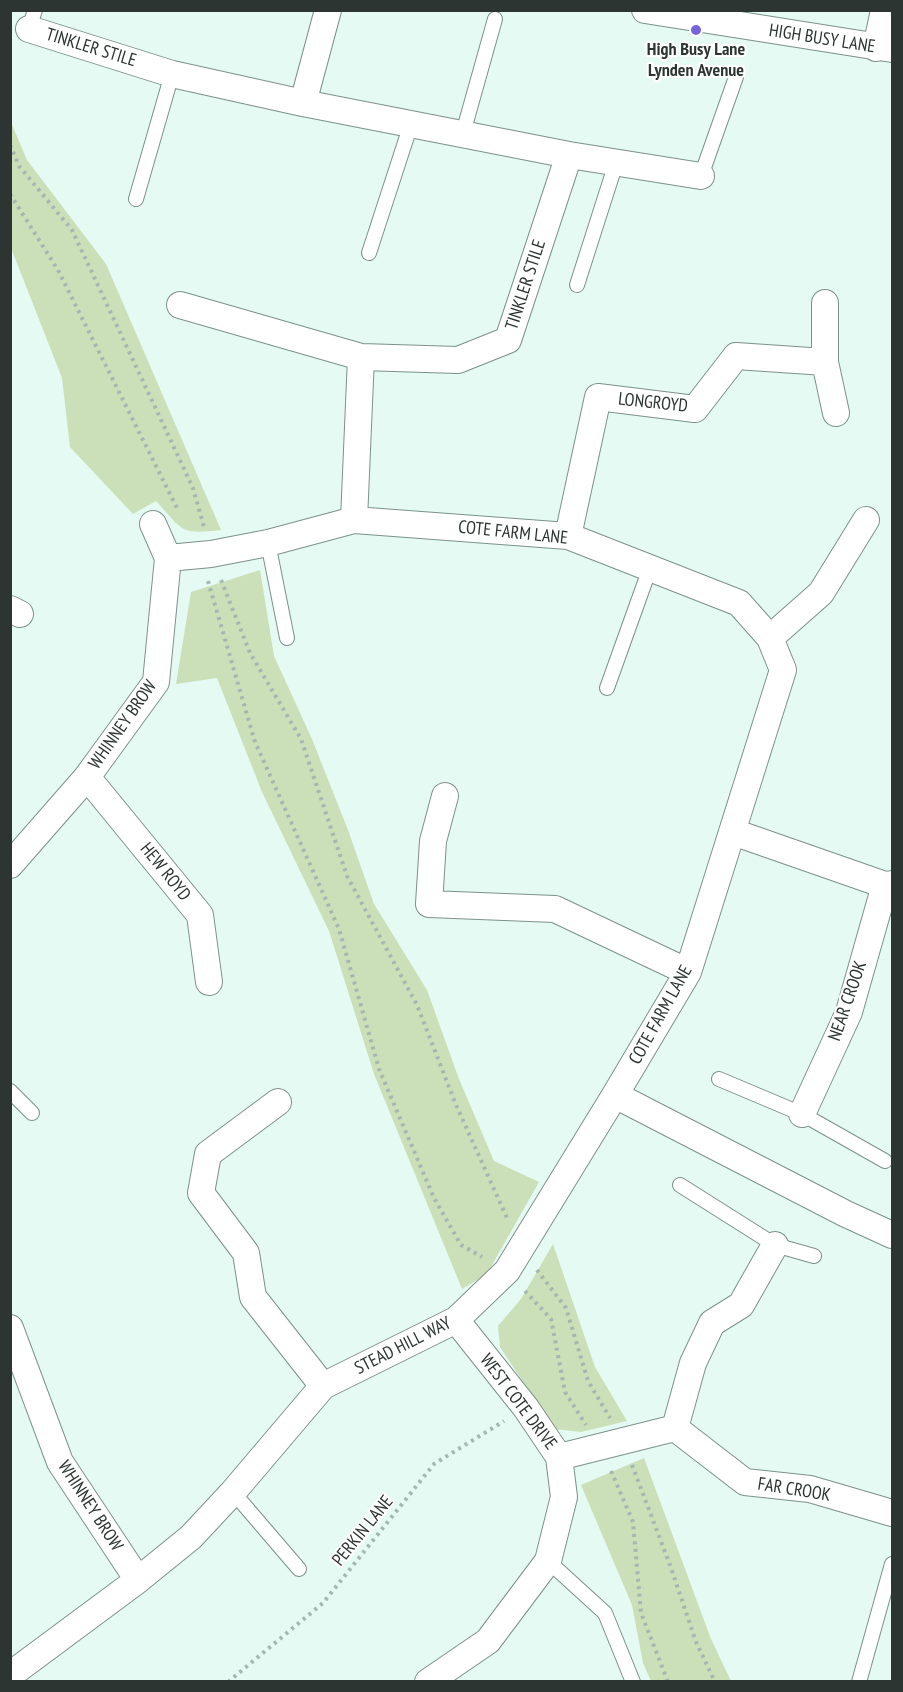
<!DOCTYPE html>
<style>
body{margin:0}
#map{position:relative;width:903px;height:1692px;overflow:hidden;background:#e4faf3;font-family:"PT Sans Narrow",sans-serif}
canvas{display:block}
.frame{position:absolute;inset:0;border:12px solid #2d3533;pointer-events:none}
</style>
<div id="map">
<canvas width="903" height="1692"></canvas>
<div class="frame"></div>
</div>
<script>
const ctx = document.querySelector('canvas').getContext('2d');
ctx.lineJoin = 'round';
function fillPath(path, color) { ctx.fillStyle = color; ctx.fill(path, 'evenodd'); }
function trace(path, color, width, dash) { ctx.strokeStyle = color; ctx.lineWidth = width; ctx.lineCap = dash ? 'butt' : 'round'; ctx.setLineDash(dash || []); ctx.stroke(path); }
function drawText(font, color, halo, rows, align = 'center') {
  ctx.font = font + ' "PT Sans Narrow",sans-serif'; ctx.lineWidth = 4.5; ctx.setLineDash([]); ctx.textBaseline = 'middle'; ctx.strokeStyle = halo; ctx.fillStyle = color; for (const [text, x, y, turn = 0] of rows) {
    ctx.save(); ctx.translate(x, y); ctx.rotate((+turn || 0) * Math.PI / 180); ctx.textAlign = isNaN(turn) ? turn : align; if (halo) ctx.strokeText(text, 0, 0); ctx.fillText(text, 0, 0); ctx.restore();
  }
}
fillPath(new Path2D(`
 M10 120 27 160 106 264 221 530C179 535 183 530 156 501L133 514 70 447 62 378 11 248Z
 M260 570 274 656 312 739 348 830 374 904 427 990 459 1079 494 1161 539 1182 487 1274 462 1289 374 1074 329 931 262 792 217 678 176 684 191 592Z
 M553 1244 595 1367 627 1421 581 1432 554 1429 500 1347 498 1326 521 1299Z
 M644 1458 711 1639 731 1681H651L643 1663 632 1605 581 1485Z`), '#cbe0b8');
const service = new Path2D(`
 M29 29 35 10
 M463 133 495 19
 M701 176 736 77
 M136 199 172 74
 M369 253 411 124
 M577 285 616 163
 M268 543 287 638
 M607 688 650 568
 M719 1079 802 1114 885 1161
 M10 1091 32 1113
 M680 1185 775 1245 814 1256
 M233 1492 299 1569
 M548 1561 605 1613 633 1682
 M859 1682 892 1564`);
const minor = new Path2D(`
 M645 10 892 49
 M29 29 172 74 303 103 569 155 701 176
 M876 48 884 10
 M303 103 328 10
 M825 303V362L836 413
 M180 305 361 357 458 360 508 340 569 155
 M354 520 361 357
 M568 536 598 397 695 409 736 356 825 362
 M168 558 211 554 268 543 354 520 568 536 739 603 770 638
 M10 609 20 614
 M87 777 200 915 209 982
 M445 796 433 841 429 904 555 909 688 972
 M733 832 885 885 892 884
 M10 865 87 777 156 682 168 558 153 524
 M615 1095 846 1214 892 1235
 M278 1102 208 1154 201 1193 246 1253 253 1297 323 1386
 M802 1114 849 1012 885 885
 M10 1328 60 1462 138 1580
 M675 1428 693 1363 712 1323 741 1305 775 1245
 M559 1457 675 1428 745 1482 810 1489 892 1513
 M10 1675 138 1580 191 1537 233 1492 323 1386 456 1320 507 1271 615 1095 688 972 783 670 770 638 821 593 866 520
 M428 1682 488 1641 548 1561 564 1497 559 1457 526 1408 456 1320`);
trace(service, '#7d918b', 16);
trace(minor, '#7d918b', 28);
trace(new Path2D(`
 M10 145 19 166 72 230 193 488 204 527
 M10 194 58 270 177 508
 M221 580 250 653 301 739 347 876 417 1005 456 1105 508 1220
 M208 581 255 742 339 929 379 1069 434 1198 461 1245 482 1257
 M537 1270 566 1308 588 1381 610 1418
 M525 1291 551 1319 565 1392 586 1425
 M632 1465 670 1565 696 1642 715 1682
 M611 1471 633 1522 641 1613 668 1682
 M228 1682 323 1603 434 1464 504 1421`), '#a6b7b2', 4, [3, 4.5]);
trace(service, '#fff', 14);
trace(minor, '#fff', 26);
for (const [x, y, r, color] of [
 [696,30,6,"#7663de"]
]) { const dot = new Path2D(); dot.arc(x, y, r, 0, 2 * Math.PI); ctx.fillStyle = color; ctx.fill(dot); trace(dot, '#fff', 2); }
drawText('18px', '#2d3533', '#fff', [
 ["HIGH BUSY LANE",822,39,9],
 ["TINKLER STILE",91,48,17],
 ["TINKLER STILE",526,285,-72],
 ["LONGROYD",653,403,6],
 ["COTE FARM LANE",513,533,6],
 ["WHINNEY BROW",123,725,-55],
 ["HEW ROYD",165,872,51],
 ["NEAR CROOK",848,1001,-71],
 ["COTE FARM LANE",661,1015,-61],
 ["STEAD HILL WAY",403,1346,-27],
 ["WEST COTE DRIVE",518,1402,53],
 ["FAR CROOK",794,1490,9],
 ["WHINNEY BROW",90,1506,57],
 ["PERKIN LANE",363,1531,-51]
]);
drawText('bold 18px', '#2d3533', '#fff', [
 ["High Busy Lane",696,50],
 ["Lynden Avenue",696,71]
]);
</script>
